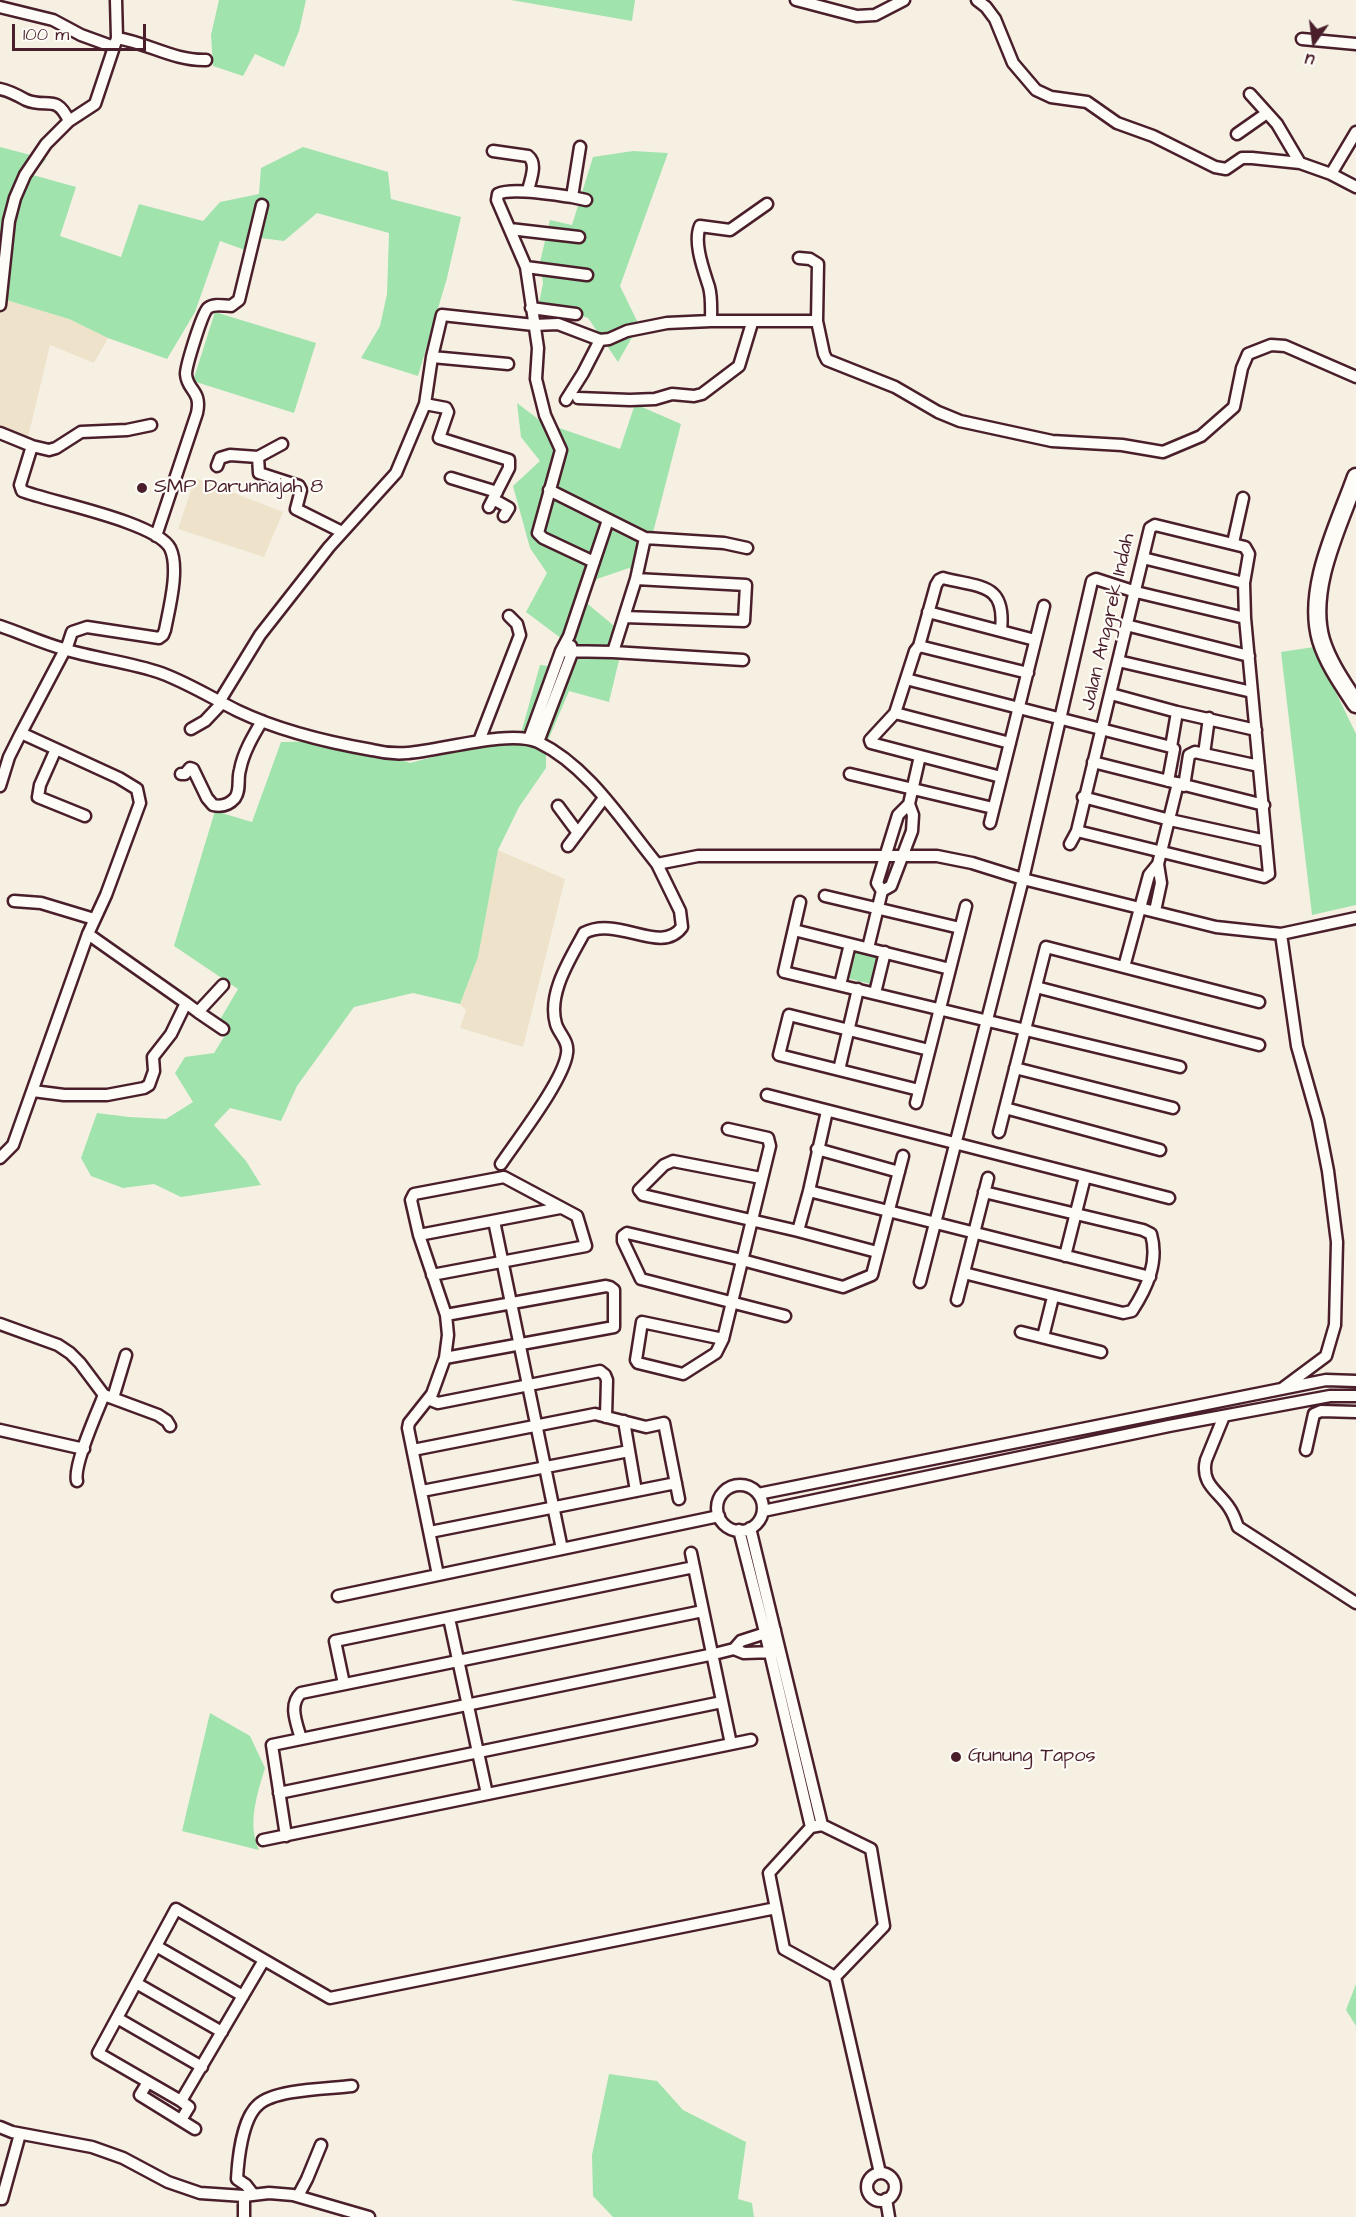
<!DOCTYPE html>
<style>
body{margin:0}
#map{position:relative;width:1356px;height:2217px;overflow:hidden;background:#f6f0e3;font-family:"Architects Daughter",sans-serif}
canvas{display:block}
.north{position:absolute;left:1284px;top:12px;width:60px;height:60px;-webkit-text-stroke:4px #fdfcf7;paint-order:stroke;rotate:194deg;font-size:16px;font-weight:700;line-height:24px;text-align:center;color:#4a1f2b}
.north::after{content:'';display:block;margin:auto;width:21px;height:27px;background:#4a1f2b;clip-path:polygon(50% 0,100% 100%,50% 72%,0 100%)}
.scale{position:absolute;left:12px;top:24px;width:134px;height:27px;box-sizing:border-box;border:3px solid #4a1f2b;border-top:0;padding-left:8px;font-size:18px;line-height:21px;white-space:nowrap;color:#4a1f2b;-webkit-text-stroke:4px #fdfcf7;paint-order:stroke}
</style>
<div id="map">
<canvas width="1356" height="2217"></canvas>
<div class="north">U</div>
<div class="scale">100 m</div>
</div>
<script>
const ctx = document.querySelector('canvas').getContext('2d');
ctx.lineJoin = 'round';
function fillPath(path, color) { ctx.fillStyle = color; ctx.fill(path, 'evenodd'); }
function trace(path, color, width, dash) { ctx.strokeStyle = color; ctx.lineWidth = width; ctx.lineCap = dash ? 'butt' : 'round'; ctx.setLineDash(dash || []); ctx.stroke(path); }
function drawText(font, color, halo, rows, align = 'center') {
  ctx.font = font + ' "Architects Daughter",sans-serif'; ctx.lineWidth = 4.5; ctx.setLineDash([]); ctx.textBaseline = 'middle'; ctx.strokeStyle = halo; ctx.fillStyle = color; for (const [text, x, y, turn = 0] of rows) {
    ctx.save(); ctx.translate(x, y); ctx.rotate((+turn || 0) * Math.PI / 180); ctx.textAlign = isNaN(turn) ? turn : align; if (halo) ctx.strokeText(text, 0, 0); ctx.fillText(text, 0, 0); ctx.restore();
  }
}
fillPath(new Path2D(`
 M0 247H2L3 299 69 319 108 338 94 363 50 345 25 450 0 439Z
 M195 478 283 512 264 557 178 529Z
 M498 850 565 879 523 1047 460 1028 466 1010 460 1004 478 957Z`), '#eee2ca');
fillPath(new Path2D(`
 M219 0H306L299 31 284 67 255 54 243 76 213 66 211 35Z
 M511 0H635L632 21Z
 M0 147 46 159 33 175 76 187 60 236 121 257 139 204 203 221 220 202 259 194 261 168 303 147 388 172 391 199 461 217 447 278 418 376 361 358 380 326 387 294 389 233 317 213 284 241 253 237 245 250 220 241 195 312 167 359 108 338 69 319 3 299 2 248 0 247Z
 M633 151 668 153 620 286 639 325 618 362 588 318 539 303 543 283 540 262 550 220 572 225 593 157Z
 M215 312 316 343 294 413 193 381Z
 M517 403 542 422 620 449 635 404 681 424 641 579 629 568 597 579 583 600 625 635 609 702 569 691 546 745V768L519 807 498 850 478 957 460 1004 413 993 354 1007 297 1086 281 1121 230 1108 214 1125 246 1161 261 1185 181 1197 154 1184 123 1188 91 1176 81 1158 97 1113 129 1117 166 1119 193 1102 175 1073 185 1057 214 1053 227 1032 218 1023 238 989 174 946 215 811 252 822 281 742 345 741 410 763 490 742 518 744 540 665 567 668 578 651 526 612 547 573 530 548 513 486 540 461 521 437Z
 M1314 647 1356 734V905L1312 915 1281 652Z
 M853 950 878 956 871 984 846 978Z
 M210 1713 250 1736 265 1768C257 1795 247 1824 259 1850L182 1831Z
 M1356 1984V2026L1346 2010Z
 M609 2074 657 2081 683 2110 746 2142 738 2199 752 2203 754 2217H613L593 2196 592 2155Z`), '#a0e3ad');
const street = new Path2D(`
 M796 0 857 16 875 15 904 0
 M977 0 986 7 995 19 1013 63 1036 90 1051 97 1087 102 1117 123 1153 136 1215 167 1226 169 1242 158H1252L1300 163 1331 174 1356 187
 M0 7 53 20 81 35 114 47
 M117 38C148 43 174 61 206 60
 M1302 39 1356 44
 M0 89C10 91 17 95 26 100 47 109 56 93 69 121
 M1250 94 1277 124 1300 163
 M1237 134 1267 113
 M580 147 572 197 586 200
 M493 151 528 156C538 164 530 180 528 191
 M1331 174 1356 132
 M572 197C556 195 512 187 498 194L497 200 526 267 538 348 536 379 545 415 561 450 538 533 543 538 594 562
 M510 229 579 237
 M799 258 810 259 818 264 817 321
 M526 267 587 275
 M0 305 9 221 15 198 25 175 46 144 69 121 95 104 117 38 116 0
 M531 308 576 314
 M711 321C711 310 712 298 709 287 704 271 693 243 700 226L730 230 767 204
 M432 357 508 364
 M578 398 630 400 655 399 672 394 694 396 702 394 739 366 752 323
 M566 400 583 373 600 340
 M425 404 446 408 448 412 439 438 509 460V468L489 507
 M0 433 32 446 49 450 56 448 81 432 127 430 151 425
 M282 444 258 457 259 473 299 486 301 490 296 509 342 532
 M217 466 220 458 230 455 258 457
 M451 478 497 492
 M549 490 645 538
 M493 499 509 508 504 516
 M156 536 197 413C202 390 187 391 186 374 186 366 202 313 208 308 214 303 224 306 231 306L239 300 262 205
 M1233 543 1243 498
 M1143 558 1244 583
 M928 612 1035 640
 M624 617 744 621 746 585 636 579
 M1126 625 1249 656
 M0 626C21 633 42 643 64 649 96 659 129 662 161 673 188 683 212 698 238 711 280 731 326 742 372 750 384 753 396 754 408 753 440 751 510 729 538 742 588 766 622 821 657 864L698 856H937L972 863 1023 879 1216 927 1281 934 1356 918
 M919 646 936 585 939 580 943 578C981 588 1006 583 1001 630
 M561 651 613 652 743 660
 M613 652 636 579 645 538 724 543 747 548
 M1118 661 1252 692
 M906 679 1171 747
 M1111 694 1177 712 1256 730
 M219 702 260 635 329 547 396 473 425 404 432 357 442 315 534 325 558 324 600 340 609 339 627 331 667 323 711 321H817L824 354 827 360 895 387 938 412 960 421 1052 441 1122 445 1163 452 1201 436 1234 407 1242 368 1248 354 1271 345 1285 346 1356 377
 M895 713 915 651 919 646 1028 673
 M191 729 205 721 222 703
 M529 739 561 651 569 636 608 520
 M479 741 520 635 517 624 509 616
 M538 742 572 653 571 646
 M56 749 40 785 38 797 85 816
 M1204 754 1259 766
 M1093 762 1264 805
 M181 774H185L190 768 193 769 207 798 213 805C222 807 229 805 235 798 241 790 237 779 240 770 243 753 253 736 262 721
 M850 774 993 808
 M1001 777 871 743 870 740 895 713 1010 743
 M1168 781 1174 749 1171 747 1177 712
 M0 786 9 757 21 733
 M1184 786 1189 755 1195 752 1204 754 1209 718
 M1083 797 1170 820 1266 841
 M558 806 578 833
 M990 823 1044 606
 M1070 844 1077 831 1150 528 1155 525 1245 547 1249 554 1244 583 1245 618 1269 874 1264 877 1077 831
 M568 846 604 798
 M882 891 891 886 912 831 913 815 909 804 920 756
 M825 896 960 928
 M14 901 41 903 94 919
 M800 902 784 972 1180 1067
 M1155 911 1161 883 1158 864
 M794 930 950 969
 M1281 934 1297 1046 1318 1120 1328 1171 1337 1242 1335 1325 1326 1356 1283 1388
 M868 948 882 891 877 883 898 815 909 804
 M1124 967 1149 875 1158 864 1178 783
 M840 985 850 944
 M1036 987 1259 1045
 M875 993 885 952
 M186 1003 198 1012 223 985
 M198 1012 223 1029
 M1015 1068 1173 1108
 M839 1070 858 989
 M919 1090 779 1055 789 1015 929 1050
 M33 1091 64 1095H107L144 1088 149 1085 154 1071 153 1057 171 1034 186 1003 88 934
 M767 1095 1169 1198
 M916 1103 966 906
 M1005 1108 1160 1150
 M999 1132 1046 947 1259 1002
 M817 1149 899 1172
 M0 1158 13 1145 88 934 106 895 140 803 137 789 119 778 21 733 68 644 72 632 87 627 159 638 163 635 165 630C169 609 180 568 170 548 156 522 51 502 22 491L20 485 32 446
 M501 1164C517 1140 564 1080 567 1053 569 1041 559 1034 556 1024 547 993 571 958 584 933 618 915 661 956 682 927L680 911 657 864
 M761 1178 673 1161 664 1165 639 1190 643 1195 798 1231 877 1252
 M809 1191 1150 1277
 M494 1221 562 1549
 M798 1231 809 1191 827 1111
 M419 1235 560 1208
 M1065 1256 1085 1177
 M964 1273 1123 1313 1132 1311C1147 1288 1159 1262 1151 1234L1143 1230 984 1192
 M432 1275 586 1246 577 1216 504 1177 414 1194 411 1200 419 1235 446 1315 448 1335 445 1358 432 1394 409 1423 408 1428 438 1575
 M920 1282 1023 879 1092 581 1096 579 1136 592 1245 618
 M957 1300 988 1178
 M785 1316 641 1279 623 1241V1236L627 1233 742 1260 843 1287 872 1275 903 1156
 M0 1324 58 1345 70 1353 80 1363 104 1395 158 1415 167 1421 170 1426
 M1021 1332 1101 1352
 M1043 1337 1053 1297
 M723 1339 642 1322 636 1360 638 1363 683 1374 716 1353 723 1339 770 1146 768 1138 728 1129
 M445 1358 614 1327V1290L610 1287 606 1286 446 1315
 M113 1398 126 1355
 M428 1399 438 1403 600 1371 605 1375 607 1380 606 1417
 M1224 1416 1206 1460C1200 1485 1220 1492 1230 1509 1234 1515 1236 1522 1238 1527L1356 1603
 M624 1421 636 1491
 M0 1430 84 1449
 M413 1450 595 1414 646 1427 664 1423 679 1499
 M1306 1450 1314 1414 1321 1411 1356 1412
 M77 1481C73 1466 97 1412 104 1395
 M717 1508a23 23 0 1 1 46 0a23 23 0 1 1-46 0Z
 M422 1491 629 1451
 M758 1494 1326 1380 1356 1381
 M763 1511 1169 1426 1330 1396H1356
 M750 1528 822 1825
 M739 1530 765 1632 811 1827
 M430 1532 676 1483
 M691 1553 731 1744
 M338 1596 719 1516
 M449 1618 487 1794
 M734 1649 744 1653 774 1652
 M344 1684 335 1641 694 1567
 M301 1739C297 1724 288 1705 301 1693L703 1611
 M279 1793 722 1702
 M822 1825 871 1849 884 1926 835 1977 784 1949 769 1873 811 1827Z
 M286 1836 272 1745 714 1654 734 1649 741 1641 775 1630
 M263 1840 751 1740
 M156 1946 243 1996
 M264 1960 181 2101 98 2053 176 1909 330 1998 776 1908
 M835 1977 880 2173
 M136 1983 222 2032
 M117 2018 202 2067
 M148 2082 140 2095 195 2129
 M181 2120 189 2107 181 2101
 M0 2127 12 2132 92 2147 123 2158 168 2182 200 2193 244 2196 269 2193 293 2195 369 2217
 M867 2187a14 14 0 1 1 28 0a14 14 0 1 1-28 0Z
 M253 2194 246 2185 237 2179C238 2160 242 2119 258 2105 275 2089 328 2089 352 2086
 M244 2196V2217
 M298 2196 307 2179 321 2145
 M0 2199H2L20 2134
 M886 2199 889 2217`);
const primary = new Path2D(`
 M1356 477C1339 525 1306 588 1321 640 1328 663 1343 684 1356 704`);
trace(street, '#4a1f2b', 15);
trace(primary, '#4a1f2b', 21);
trace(street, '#fdfcf7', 10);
trace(primary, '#fdfcf7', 16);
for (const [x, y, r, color] of [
 [142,488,6,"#4a1f2b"],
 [956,1757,6,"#4a1f2b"]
]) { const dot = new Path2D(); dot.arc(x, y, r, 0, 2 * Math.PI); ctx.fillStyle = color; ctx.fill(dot); trace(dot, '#fdfcf7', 2); }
drawText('20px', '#4a1f2b', '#fdfcf7', [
 ["SMP Darunnajah 8",154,488],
 ["Gunung Tapos",968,1757]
], 'left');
drawText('20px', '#4a1f2b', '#fdfcf7', [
 ["Jalan Anggrek Indah",1109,622,-77]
]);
</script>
